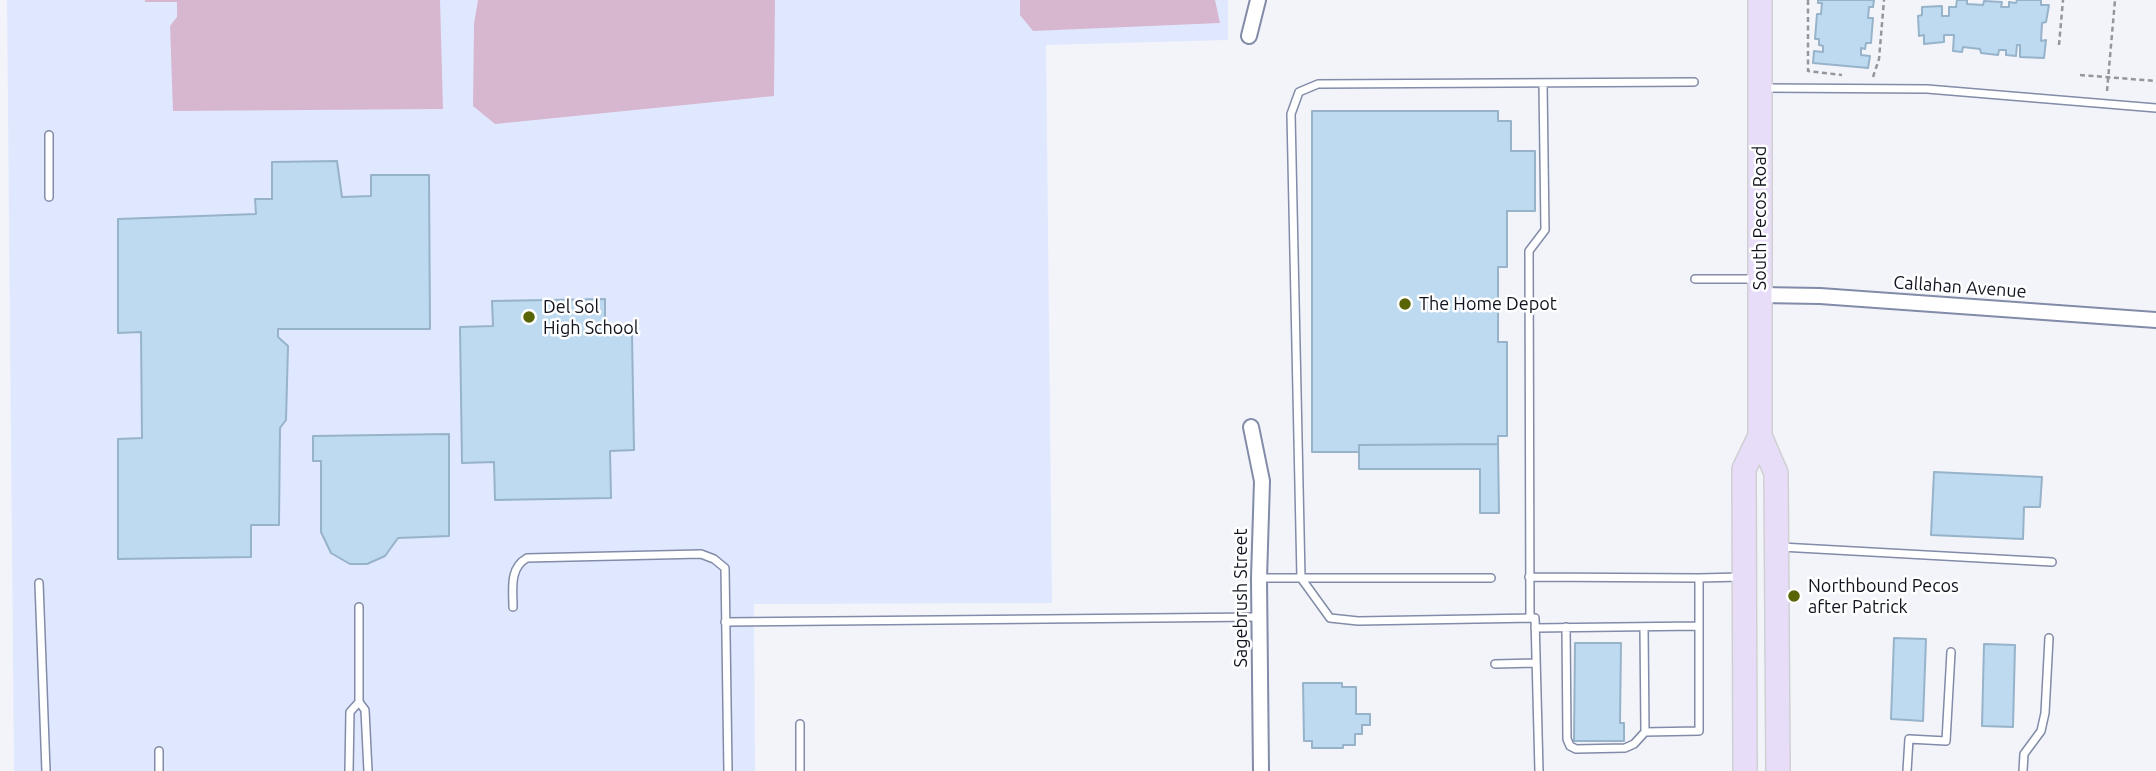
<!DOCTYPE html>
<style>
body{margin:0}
canvas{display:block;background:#f2f4fa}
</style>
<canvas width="2156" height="771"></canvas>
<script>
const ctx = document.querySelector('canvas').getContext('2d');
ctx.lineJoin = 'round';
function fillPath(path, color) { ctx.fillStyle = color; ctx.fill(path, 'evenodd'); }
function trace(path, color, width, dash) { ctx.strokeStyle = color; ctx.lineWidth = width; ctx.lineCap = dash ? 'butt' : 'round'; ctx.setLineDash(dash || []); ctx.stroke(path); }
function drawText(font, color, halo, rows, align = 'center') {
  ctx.font = font + ' Ubuntu,sans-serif'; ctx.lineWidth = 5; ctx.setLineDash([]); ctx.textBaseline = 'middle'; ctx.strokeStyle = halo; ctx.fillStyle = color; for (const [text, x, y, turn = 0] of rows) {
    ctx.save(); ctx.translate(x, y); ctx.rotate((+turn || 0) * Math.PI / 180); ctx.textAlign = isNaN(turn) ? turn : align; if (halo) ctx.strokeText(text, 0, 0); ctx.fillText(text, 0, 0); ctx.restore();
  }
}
fillPath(new Path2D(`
 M7 0H1228V40L1046 45 1052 603 754 604 755 771H14Z`), '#e0e8ff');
fillPath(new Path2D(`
 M145 0H440L443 109 173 111 170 26 177 17V2H145Z
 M478 0H775L774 96 495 124 473 106 474 24Z
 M1020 0H1215L1220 23 1033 31 1020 15Z`), '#d7b7cf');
const building = new Path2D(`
 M1818 0H1874L1873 7H1869L1868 18H1873L1871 43H1866L1865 49 1861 48V55L1870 56 1868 68 1813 63 1814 51 1823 52V46L1819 45V39H1815L1817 14H1821L1822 3H1818Z
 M1957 0H1967V4L1983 5 1984 1 2002 2 2001 7H2009V2L2016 3 2017 0H2041V5H2049L2046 22 2042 23 2041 41 2046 40 2044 58 2020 57V45H2017L2016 56 2006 55V50H1999L1998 55 1981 53 1980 49 1963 47 1962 52 1953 51 1954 35H1944V42L1924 44V35L1919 36 1918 16 1922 15V7L1942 6V16H1949V7H1956Z
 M1312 111H1498V121H1511V151H1535V211H1507V267H1498V342H1507V436H1498V444L1359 445V452H1312Z
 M337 161 342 197 371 196V175H429L430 329H278V337L288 346 286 420 280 428 279 525H251V557L118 559V439L142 438 141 332 118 333V219L256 214 255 199H272V162Z
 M605 299V334H632L634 450 610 451 611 498 495 500 494 462 462 463 460 327 493 326 492 301Z
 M449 434V536L398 538 385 556 367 564H350L331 553 321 532V461H313V436Z
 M1498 444 1499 513H1480V469H1359V445Z
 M1934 472 2042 477 2040 507H2024L2023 539 1931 535Z
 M1894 638 1926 639 1923 721 1891 719Z
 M1575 643H1621L1620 723H1624V741H1574Z
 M1984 644 2015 645 2013 727 1982 726Z
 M1303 683H1342V687H1356V714H1370V725H1362V734H1355V745H1343V748H1312V741H1304Z`);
fillPath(building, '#bddaf0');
trace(building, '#97b3c9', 2);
const service = new Path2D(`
 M1764 88 1927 89 2156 108
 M49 135V197
 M1695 279H1757
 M1781 547 2052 562
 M1529 577 1699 578V626
 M1259 578H1301L1291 114 1299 92 1318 84 1694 82
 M1491 578H1301L1330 618 1358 621 1535 618 1539 771
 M1699 578 1741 577
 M39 583 46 771
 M359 607V702L365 710 368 771
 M513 607C513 589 509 568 527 558L701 554 714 559 725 568 728 771
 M1530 618 1529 251 1545 230 1543 83
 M725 622 1260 617
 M1566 627 1567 739 1570 746 1576 749 1625 748 1634 744 1645 732
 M1535 628C1590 627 1644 627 1699 626V731L1645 732 1644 627
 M1495 664 1536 663
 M159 751V771
 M349 771 350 712 359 702
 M800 771V724
 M1907 771 1909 739 1946 741 1951 652
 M2023 771 2024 754 2041 731 2045 713 2049 638`);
const minor = new Path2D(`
 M1249 36 1258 0
 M1760 295 1820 296 2156 320
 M1251 427 1262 481 1259 578 1261 771`);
const primary = new Path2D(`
 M1760 0V436L1776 473 1778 771
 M1745 771 1744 469 1760 436`);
trace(service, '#828ba8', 10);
trace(minor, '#828ba8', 18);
trace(primary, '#cfd0d2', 26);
trace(new Path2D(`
 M1808 0V71L1842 75
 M2059 45 2063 0
 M2080 75 2156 81
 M1873 77 1879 59 1884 0
 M2107 91 2115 0`), '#94969e', 2.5, [5, 3.5]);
trace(service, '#fff', 7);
trace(minor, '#fff', 14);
trace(primary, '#e8ddf8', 23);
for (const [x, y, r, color] of [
 [1405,304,7,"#596406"],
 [529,317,7,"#596406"],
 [1794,596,7,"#596406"]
]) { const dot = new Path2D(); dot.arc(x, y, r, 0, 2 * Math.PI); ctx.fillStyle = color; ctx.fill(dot); trace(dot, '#fff', 2.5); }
drawText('18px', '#11141f', '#fff', [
 ["South Pecos Road",1760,218,-90],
 ["Callahan Avenue",1960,287,4],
 ["Sagebrush Street",1241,598,-90]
]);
drawText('18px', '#11141f', '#fff', [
 ["The Home Depot",1419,304],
 ["Del Sol",543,307],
 ["High School",543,328],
 ["Northbound Pecos",1808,586],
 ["after Patrick",1808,607]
], 'left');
</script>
